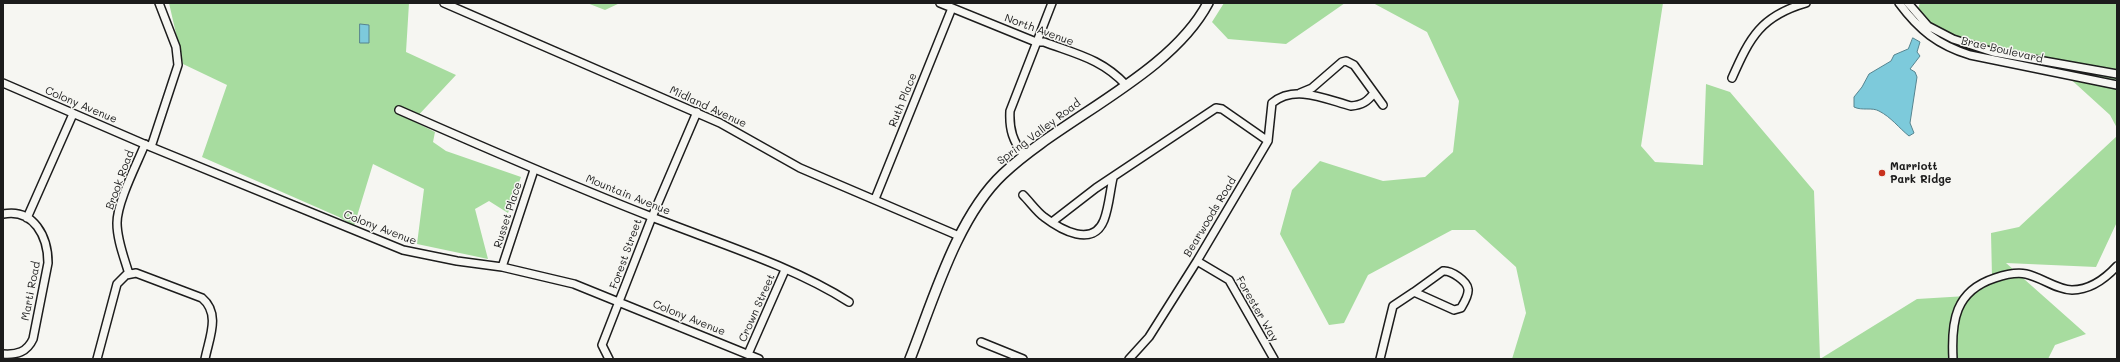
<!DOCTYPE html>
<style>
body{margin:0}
#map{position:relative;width:2120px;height:362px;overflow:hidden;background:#f6f6f2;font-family:Mali,sans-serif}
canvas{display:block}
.frame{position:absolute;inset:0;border:4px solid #1c1c1c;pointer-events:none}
</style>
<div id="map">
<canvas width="2120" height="362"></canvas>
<div class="frame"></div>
</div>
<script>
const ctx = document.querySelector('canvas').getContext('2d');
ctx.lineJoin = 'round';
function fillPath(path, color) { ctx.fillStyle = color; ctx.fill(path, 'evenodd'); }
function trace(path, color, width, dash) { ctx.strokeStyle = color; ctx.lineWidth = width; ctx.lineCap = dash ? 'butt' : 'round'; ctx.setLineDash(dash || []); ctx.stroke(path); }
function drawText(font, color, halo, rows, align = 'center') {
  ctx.font = font + ' Mali,sans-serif'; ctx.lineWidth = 3; ctx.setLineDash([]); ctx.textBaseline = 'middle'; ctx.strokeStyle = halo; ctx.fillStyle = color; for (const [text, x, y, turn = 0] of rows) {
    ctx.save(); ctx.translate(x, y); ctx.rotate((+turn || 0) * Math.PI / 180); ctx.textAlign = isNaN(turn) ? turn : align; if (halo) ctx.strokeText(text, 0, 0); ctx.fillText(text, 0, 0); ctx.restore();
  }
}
fillPath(new Path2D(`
 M169 3H409L406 52 456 75 413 121 435 132 433 142 446 151 521 177 508 213 489 201 475 209 488 259 417 244 424 189 373 164 354 226 339 217 202 157 227 85 183 64Z
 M587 3H620L605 10Z
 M1224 3H1345L1286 44 1228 39 1212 22Z
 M1373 3H1663L1641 146 1655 162 1703 165 1706 84 1730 92 1814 191 1820 359 1917 299 1967 296 1992 277 1991 233 2019 227 2117 136V222L2096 267 2006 263 2086 334 2055 345 2048 359H1512L1526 313 1516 267 1475 230H1452L1368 275 1344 323 1329 325 1280 234 1292 190 1320 161 1383 181 1425 177 1453 152 1459 101 1427 32Z
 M1920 3H2117V128L2110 115 2055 65 1945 39 1914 19Z`), '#a7dc9f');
const water = new Path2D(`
 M360 24 369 25V43H360Z
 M1913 38 1920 42 1917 52 1920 56 1910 69 1915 72 1917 77 1910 123 1914 133 1909 136C1899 128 1891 117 1879 111 1872 107 1862 111 1854 107V97L1862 87 1869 74 1891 61 1894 55 1908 49Z`);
fillPath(water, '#7dcadb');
trace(water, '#56848f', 1);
const minor = new Path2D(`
 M444 3 720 123 800 168 959 236
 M940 3 1036 42H1044C1076 54 1102 59 1126 85
 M1899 3C1919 30 1938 45 1970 55L2117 85
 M1908 3 1928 26 1953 39 1993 52 2117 74
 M1732 78C1750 37 1761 16 1806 3
 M3 83 151 147 403 250 457 261 502 267 574 284 759 359
 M1300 93 1312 88 1342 62 1346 61 1354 65 1383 105
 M399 110C483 147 567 184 652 217 715 242 793 266 849 302
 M151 147 178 65 176 47 159 3
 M1024 156C1013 141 1009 130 1010 111L1052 3
 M1023 195C1030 202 1037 212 1044 217 1061 230 1093 248 1104 220 1109 207 1110 191 1113 178
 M875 199 952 8
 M3 214C34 208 48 237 48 263L33 339C27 352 17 355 3 354
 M27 218 73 114
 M1052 222 1096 188 1216 108 1222 109 1268 141
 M1197 261 1229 280 1274 359
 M502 267 534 170
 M1443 271C1451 270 1467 281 1468 289 1469 295 1464 303 1461 308L1454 310 1414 292Z
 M129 274C124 257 117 240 117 223 117 202 137 164 145 144
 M981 342 1023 359
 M748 354 785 270
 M97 359 117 284 126 275 136 273 202 298C221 314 209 338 205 359
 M609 359 602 345 652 217 697 112
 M1129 359 1149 337 1197 261 1268 141 1272 103C1295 84 1325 99 1351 106 1362 105 1367 102 1374 93
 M1380 359 1393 306 1414 292
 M1953 359C1951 321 1955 291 1995 278 2004 275 2016 272 2026 274 2041 277 2057 290 2072 290 2090 290 2105 279 2117 266`);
const tertiary = new Path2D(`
 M910 359C933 301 957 217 1003 174 1062 118 1170 75 1208 3`);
trace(minor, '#1c1c1c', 10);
trace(tertiary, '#1c1c1c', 12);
trace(minor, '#f6f6f2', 7);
trace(tertiary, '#f6f6f2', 9);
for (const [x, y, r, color] of [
 [1882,173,4,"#c8321e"]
]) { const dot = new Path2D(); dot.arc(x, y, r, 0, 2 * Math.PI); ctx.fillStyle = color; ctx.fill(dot); trace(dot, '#f6f6f2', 1.5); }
drawText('11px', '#1c1c1c', '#f6f6f2', [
 ["North Avenue",1039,30,20],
 ["Brae Boulevard",2002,50,13],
 ["Ruth Place",903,100,-68],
 ["Colony Avenue",81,105,23],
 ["Midland Avenue",708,107,25],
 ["Spring Valley Road",1039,132,-37],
 ["Brook Road",120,180,-70],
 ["Mountain Avenue",628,195,22],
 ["Russet Place",508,215,-72],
 ["Bearwoods Road",1210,217,-59],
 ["Colony Avenue",380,228,21],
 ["Forest Street",626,254,-70],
 ["Marti Road",31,291,-79],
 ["Crown Street",757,308,-66],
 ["Forester Way",1257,309,60],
 ["Colony Avenue",689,318,22]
]);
drawText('bold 11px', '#1c1c1c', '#f6f6f2', [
 ["Marriott",1890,167],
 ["Park Ridge",1890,180]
], 'left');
</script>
